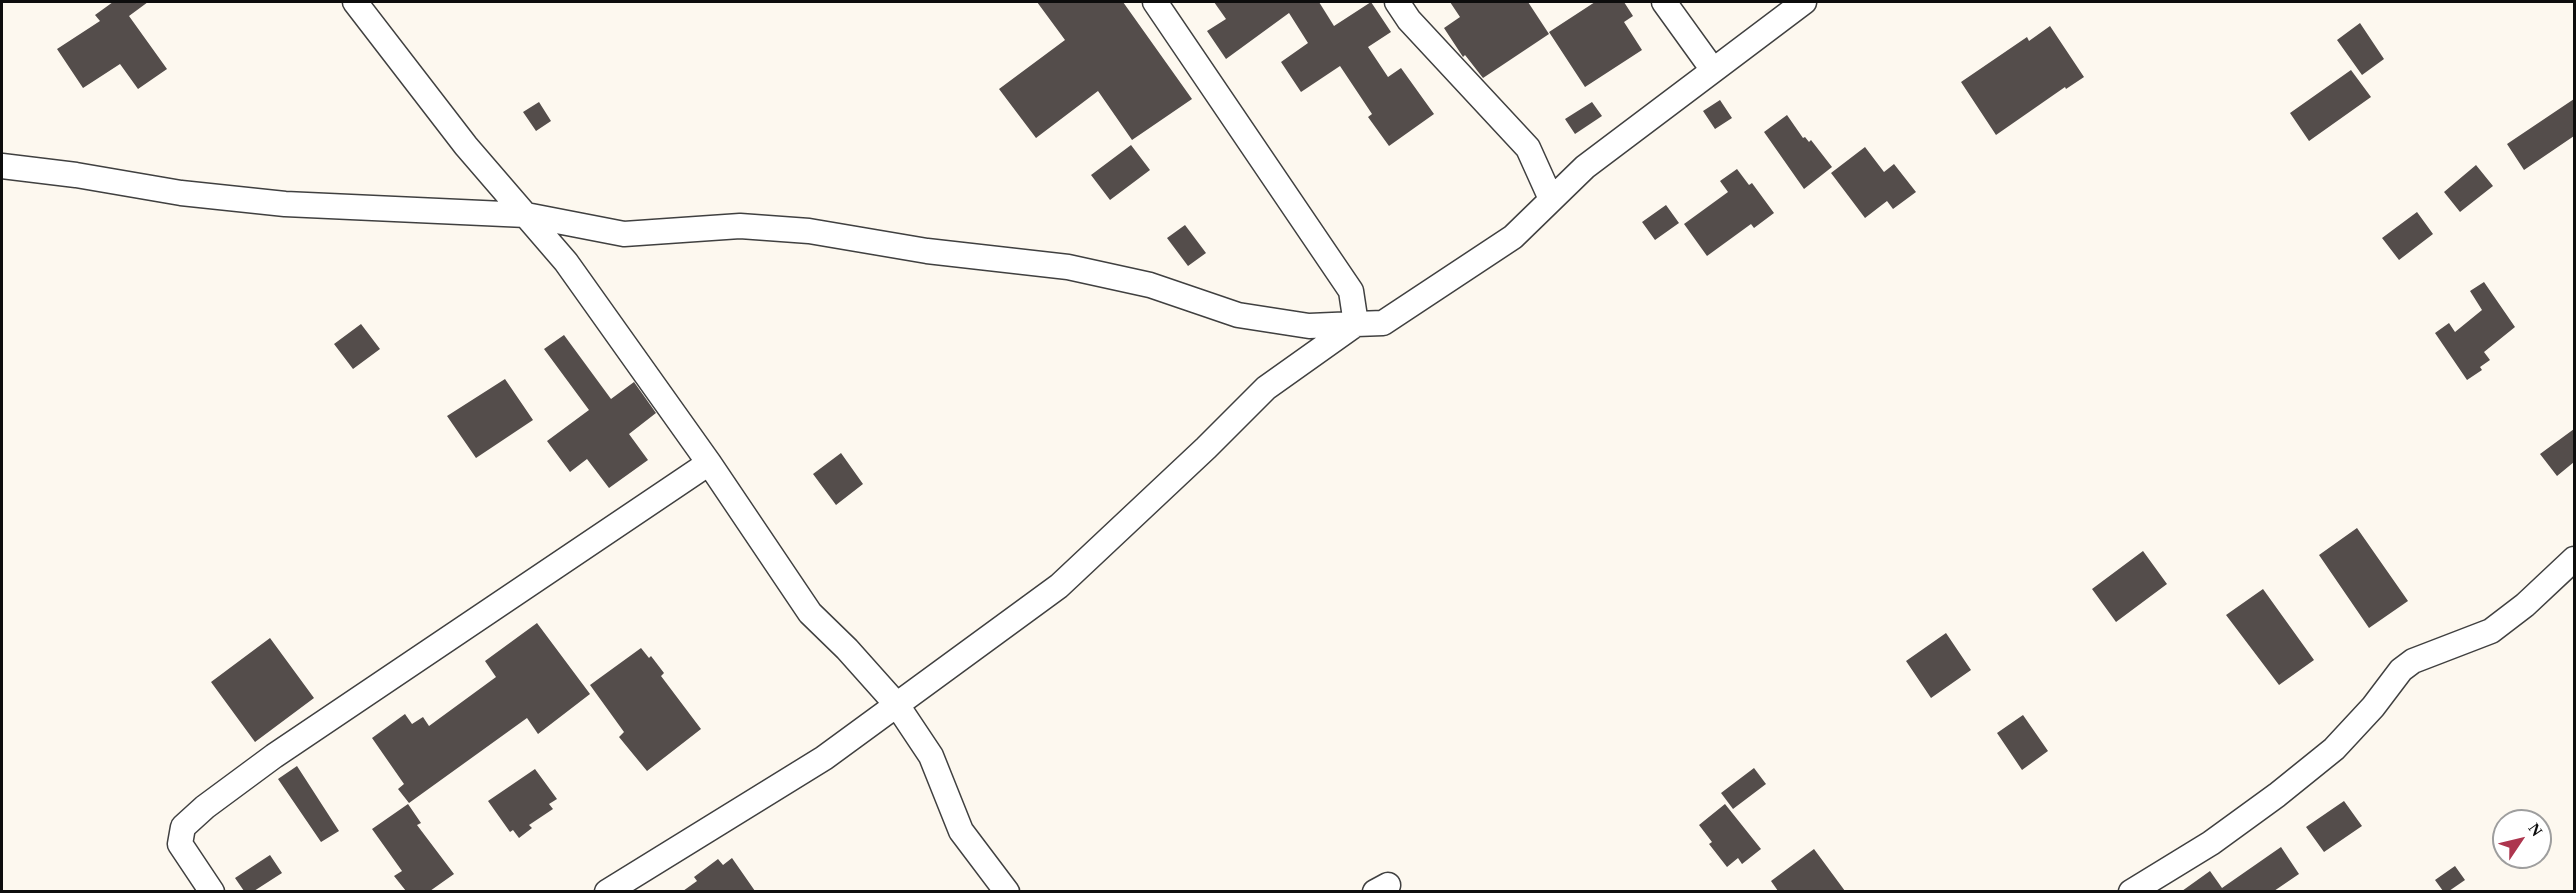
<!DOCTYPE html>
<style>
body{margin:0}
#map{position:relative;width:2576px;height:893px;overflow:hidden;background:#fdf8ef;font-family:Georgia,serif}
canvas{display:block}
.frame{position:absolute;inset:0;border:3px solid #0d0d0d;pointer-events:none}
.north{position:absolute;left:2492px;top:809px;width:60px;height:60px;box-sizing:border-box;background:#fff;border:2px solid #9e9e9e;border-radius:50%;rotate:55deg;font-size:16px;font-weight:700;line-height:24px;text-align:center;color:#0d0d0d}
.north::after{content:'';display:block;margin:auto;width:21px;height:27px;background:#ad354e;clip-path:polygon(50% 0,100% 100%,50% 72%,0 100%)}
</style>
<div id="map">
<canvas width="2576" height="893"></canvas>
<div class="frame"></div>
<div class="north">N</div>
</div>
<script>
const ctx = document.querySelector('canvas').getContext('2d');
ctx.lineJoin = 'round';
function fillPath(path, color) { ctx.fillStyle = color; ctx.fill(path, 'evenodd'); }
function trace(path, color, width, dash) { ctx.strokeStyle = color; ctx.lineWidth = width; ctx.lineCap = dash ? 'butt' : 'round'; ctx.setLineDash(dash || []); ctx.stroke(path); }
fillPath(new Path2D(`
 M113 2H148L129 16 167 69 138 89 120 64 83 88 57 49 100 21 95 15Z
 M1037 2H1123L1192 99 1132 140 1098 91 1036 138 999 89 1065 40Z
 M1214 2H1319L1334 26 1371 2 1391 32 1368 47 1388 77 1401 68 1434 114 1389 146 1368 117 1372 114 1340 66 1301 92 1281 62 1308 43 1289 13 1226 59 1207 31 1226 19Z
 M1450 2H1528L1549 34 1483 78 1465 55 1463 57 1444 28 1460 17Z
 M1595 2H1624L1633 16 1624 22 1642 50 1585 87 1549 32Z
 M2360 23 2384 59 2362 75 2337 40Z
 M2050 26 2084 77 2066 89 2065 87 1996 135 1961 82 2027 37 2029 41Z
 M2351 70 2371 97 2309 141 2290 113Z
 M2574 99V136L2524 170 2507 144Z
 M1720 100 1732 118 1715 129 1703 111Z
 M539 102 551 121 536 131 523 112Z
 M1592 102 1602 116 1575 134 1565 119Z
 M1787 115 1803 138 1805 137 1809 142 1811 140 1832 167 1804 189 1764 132Z
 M1131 145 1150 170 1110 200 1091 175Z
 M1865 147 1884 172 1894 164 1916 192 1893 209 1887 201 1865 218 1831 173Z
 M2476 165 2493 186 2460 212 2444 192Z
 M1737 169 1749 185 1752 183 1774 213 1754 228 1751 224 1707 256 1684 224 1728 192 1720 181Z
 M1666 205 1679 223 1655 240 1642 222Z
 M2417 212 2433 234 2399 260 2382 238Z
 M1185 225 1206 253 1188 266 1167 238Z
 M2484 282 2515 327 2484 352 2490 360 2480 367 2482 370 2467 380 2435 333 2449 323 2455 332 2482 310 2470 291Z
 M361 324 380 349 353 369 334 344Z
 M564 335 611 399 634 382 656 413 629 434 648 460 609 488 587 459 570 472 547 441 589 410 544 349Z
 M505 379 533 420 476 458 447 416Z
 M2574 429V462L2557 476 2540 454Z
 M841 453 863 484 836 505 813 474Z
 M2357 528 2408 601 2369 628 2319 555Z
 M2143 551 2167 584 2116 622 2092 589Z
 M2263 589 2314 660 2279 685 2226 615Z
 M537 623 590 694 538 734 527 718 409 803 398 789 404 784 372 738 405 714 412 724 423 717 429 726 496 677 485 661Z
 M1946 633 1971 670 1931 698 1906 661Z
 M270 638 314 698 255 742 211 682Z
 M641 648 649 658 651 656 664 673 661 676 701 729 647 771 619 737 624 732 590 685Z
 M2023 715 2048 751 2022 770 1997 733Z
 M297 766 339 831 321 842 278 779Z
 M1754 768 1766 784 1733 809 1721 793Z
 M535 769 557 799 549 804 553 809 529 825 532 828 519 838 513 830 510 832 488 801Z
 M2344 801 2362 826 2324 852 2306 827Z
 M408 804 421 823 417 825 454 874 430 891H406L394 876 402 871 372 829Z
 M1725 804 1761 849 1742 864 1738 858 1727 867 1709 844 1712 842 1699 825Z
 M2281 847 2299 874 2274 891H2182L2210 871 2222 888Z
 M1814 849 1845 891H1778L1771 881Z
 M270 855 282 873 254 891H244L235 878Z
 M732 858 755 891H683L697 881 694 877 718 859 723 865Z
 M2455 866 2465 880 2449 891H2443L2435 880Z`), '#544d4b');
const minor = new Path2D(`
 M355 2 466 146 566 262 709 463 810 613 847 649 897 705 931 756 961 831 1007 892
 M1397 2 1409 20 1528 148 1551 199
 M1664 2 1713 70
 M2 166 76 175 181 193 285 204 526 215 624 234 740 226 809 231 927 251 1068 267 1150 285 1238 315 1309 326 1356 324 1351 291 1155 2
 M212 892 180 844 183 827 205 807 274 756 709 463
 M607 892 824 758 1059 586 1206 448 1266 388 1356 324 1383 323 1513 237 1585 167 1804 2
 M1375 892 1388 885
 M2131 892 2211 843 2277 795 2334 749 2373 707 2401 670 2413 661 2491 631 2525 605 2574 559`);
trace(minor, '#404040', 27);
trace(minor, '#fff', 24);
</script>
